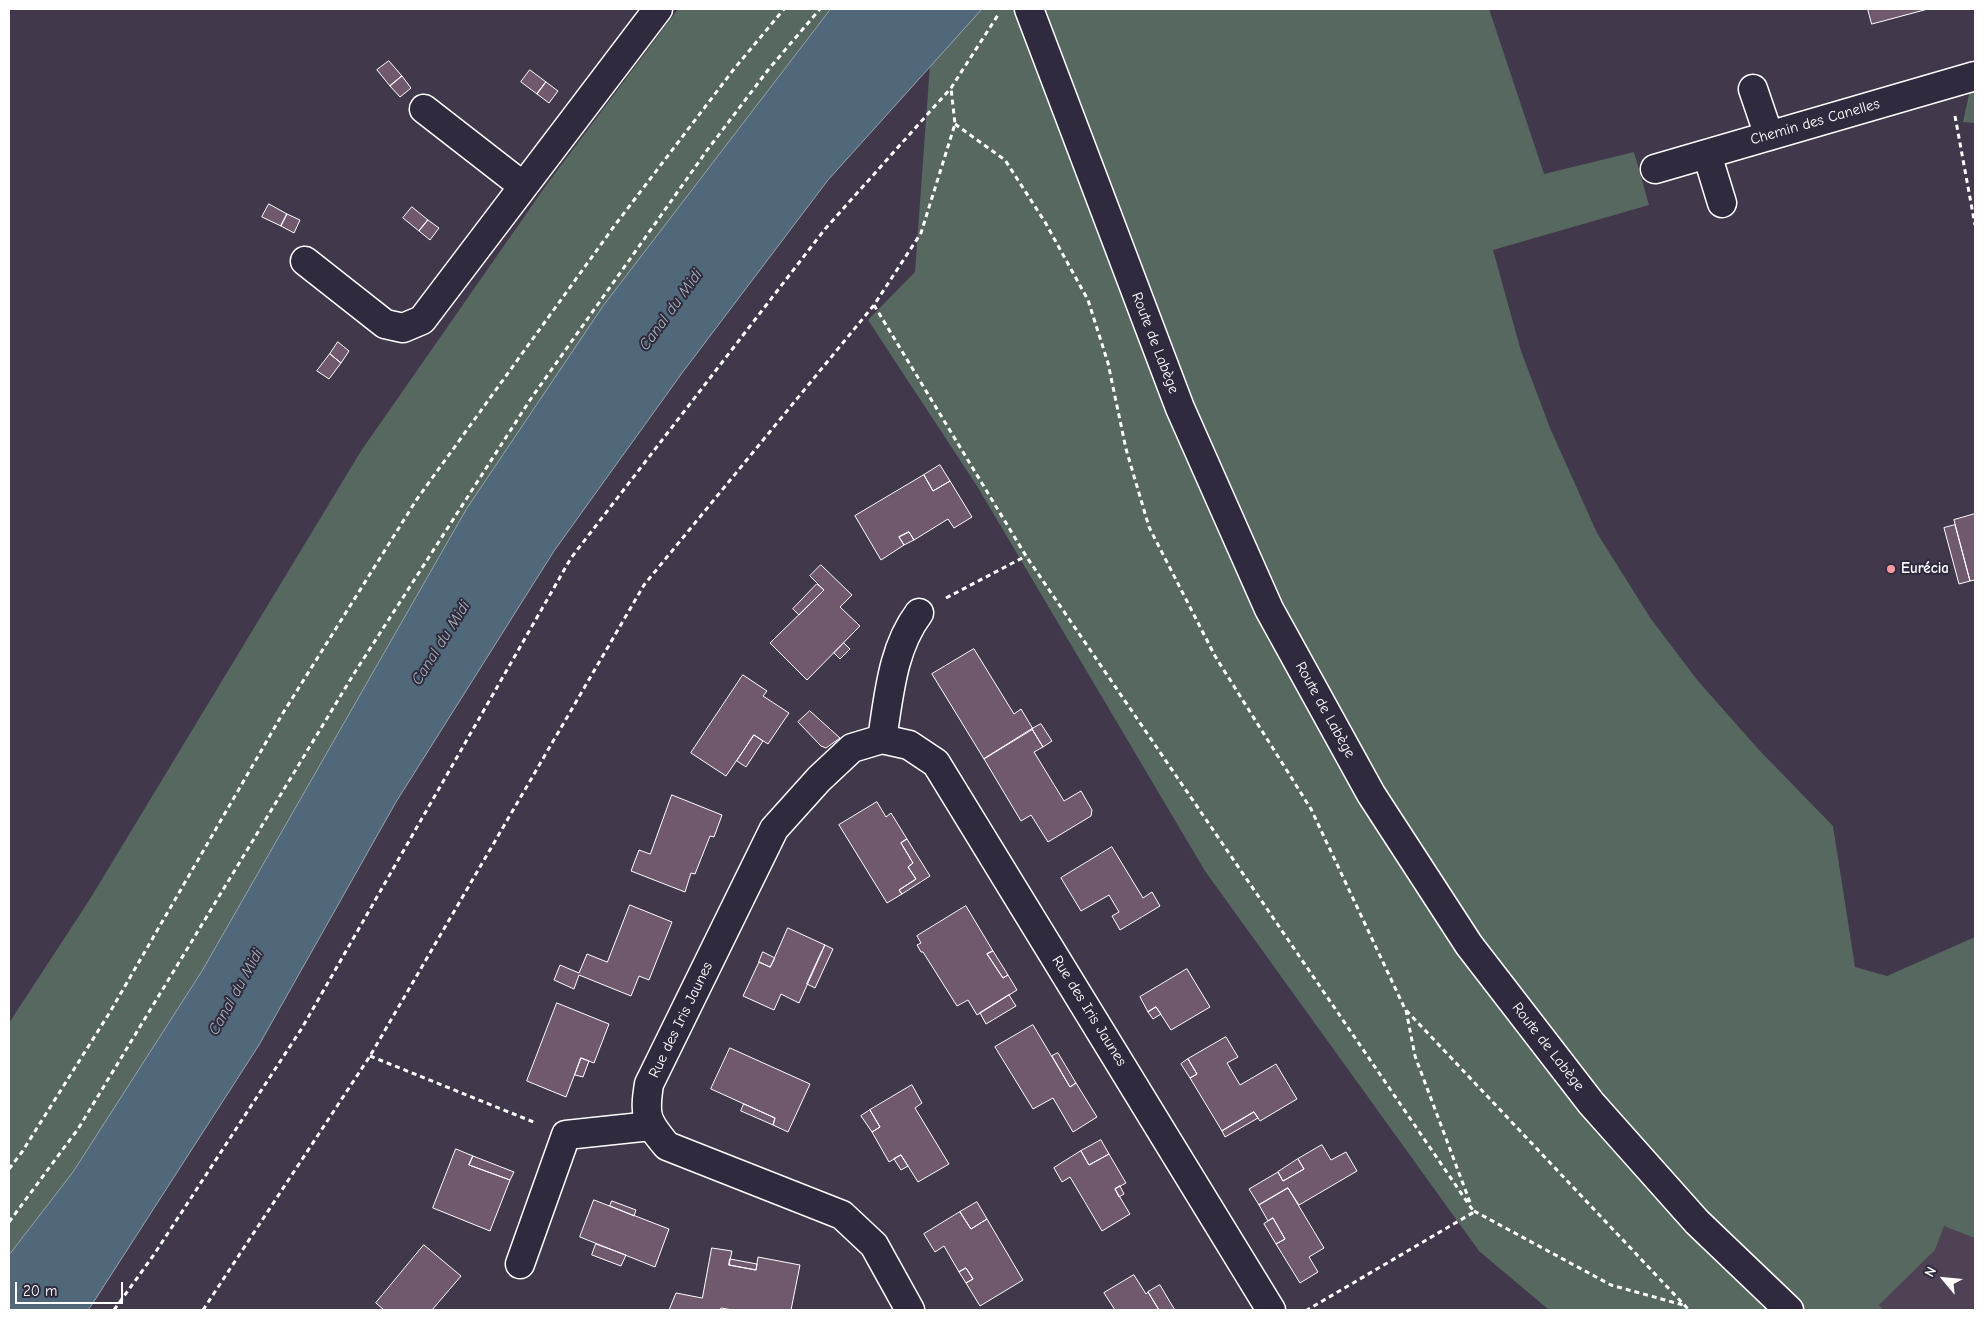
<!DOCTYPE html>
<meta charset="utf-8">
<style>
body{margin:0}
#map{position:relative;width:1984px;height:1319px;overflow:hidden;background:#42384b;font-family:"Comic Neue",sans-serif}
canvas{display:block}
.frame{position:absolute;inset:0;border:10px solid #fff;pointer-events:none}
.north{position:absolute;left:1919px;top:1254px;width:50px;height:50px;-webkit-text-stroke:4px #2f2a3d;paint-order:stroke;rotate:298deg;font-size:14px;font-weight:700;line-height:20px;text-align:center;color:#fff}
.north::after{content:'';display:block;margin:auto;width:18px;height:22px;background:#fff;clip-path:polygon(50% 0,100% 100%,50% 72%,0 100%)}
.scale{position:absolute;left:15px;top:1282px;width:108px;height:22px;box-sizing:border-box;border:2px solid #fff;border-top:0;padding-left:6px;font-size:15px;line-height:18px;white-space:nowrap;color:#fff;-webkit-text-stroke:4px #2f2a3d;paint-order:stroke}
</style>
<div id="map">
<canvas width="1984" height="1319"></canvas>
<div class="frame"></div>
<div class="north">N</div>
<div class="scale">20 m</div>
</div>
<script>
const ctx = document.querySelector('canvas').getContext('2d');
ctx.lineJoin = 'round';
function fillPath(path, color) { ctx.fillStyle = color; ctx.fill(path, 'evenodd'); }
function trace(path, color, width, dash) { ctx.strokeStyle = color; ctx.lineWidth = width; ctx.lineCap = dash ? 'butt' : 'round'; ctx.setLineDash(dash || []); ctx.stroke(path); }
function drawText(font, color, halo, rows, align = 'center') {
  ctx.font = font + ' "Comic Neue",sans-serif'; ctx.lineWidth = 4; ctx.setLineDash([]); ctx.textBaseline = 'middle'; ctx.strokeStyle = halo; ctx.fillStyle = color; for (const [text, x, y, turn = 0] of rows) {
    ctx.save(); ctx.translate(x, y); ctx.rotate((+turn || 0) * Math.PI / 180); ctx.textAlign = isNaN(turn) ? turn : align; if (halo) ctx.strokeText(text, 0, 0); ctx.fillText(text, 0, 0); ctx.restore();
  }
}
fillPath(new Path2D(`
 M1944 1225 1975 1238V1310H1884L1879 1305 1935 1250Z`), '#504255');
fillPath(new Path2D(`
 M678 9H831L603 306 467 508 202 971 73 1172 9 1255V1023L90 899 361 451 547 184Z
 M934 9H1489L1544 174 1634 152 1649 205 1493 250 1521 351 1550 428 1597 533 1651 619 1698 681 1760 751 1833 826 1855 967 1887 976 1975 937V1238L1944 1226 1935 1250 1879 1305 1884 1310H1549L1479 1251 1205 871 977 486 868 320 915 272Z
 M1975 67V123L1963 122Z`), '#576860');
const water = new Path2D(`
 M831 9H982L828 180 682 373 554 551 396 802 259 1045 91 1306 88 1310H9V1255L73 1172 202 971 467 508 603 306Z`);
fillPath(water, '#50687a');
trace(water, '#96a4af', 1);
const building = new Path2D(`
 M1868 9H1928L1872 24Z
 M389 61 402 76 390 86 377 70Z
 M530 70 546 82 537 94 521 82Z
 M402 76 411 88 400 97 390 86Z
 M546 82 558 91 549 103 537 94Z
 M269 204 287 214 281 226 262 217Z
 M412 207 428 220 419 231 403 218Z
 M287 214 300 220 294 233 281 226Z
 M428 220 439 228 430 240 419 231Z
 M338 342 349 351 341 363 330 354Z
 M330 354 341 363 329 379 317 371Z
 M940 465 950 481 933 491 924 475Z
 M924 475 933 491 950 481 972 517 954 528 948 519 914 540 909 532 899 537 904 545 881 560 855 516Z
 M1975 514V580L1970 581 1954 520Z
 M1955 525 1970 581 1959 584 1944 528Z
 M909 532 914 540 904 545 899 537Z
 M821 565 852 595 840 607 860 626 807 680 770 643 824 590 810 576Z
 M817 584 824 590 799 615 793 609Z
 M844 643 850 649 840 659 834 653Z
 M974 649 1014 714 1021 709 1033 729 984 759 932 674Z
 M743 675 767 691 763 696 789 713 768 744 754 735 726 776 691 753Z
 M810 711 840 738 826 748 821 746 798 722Z
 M1041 724 1052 741 1043 747 1032 729Z
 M1032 729 1043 747 1034 752 1064 801 1081 791 1092 810 1091 816 1048 842 1031 815 1021 821 984 759Z
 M754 735 763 741 746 767 737 761Z
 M672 795 722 815 714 837 710 836 695 874 691 873 685 892 631 871 639 850 650 854Z
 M877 802 886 817 891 813 907 839 901 843 913 863 908 867 916 879 899 890 902 894 887 903 839 825Z
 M907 839 930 876 902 894 899 890 916 879 908 867 913 863 901 843Z
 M1112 847 1143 898 1152 892 1160 906 1120 930 1112 916 1119 912 1109 895 1081 911 1061 878Z
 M630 905 672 922 649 980 639 976 631 996 579 975 574 989 554 980 560 965 579 973 587 954 607 962Z
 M966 906 993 951 987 954 1003 978 1008 975 1017 990 977 1015 968 1000 957 1006 923 952H921L917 945 921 943 917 936Z
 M788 928 825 945 799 1003 781 994 774 1010 743 996 759 962 770 967Z
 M825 945 833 949 815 988 807 984Z
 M993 951 1008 975 1003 978 987 954Z
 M763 952 775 958 770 967 759 962Z
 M1187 969 1210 1007 1171 1030 1156 1007 1148 1012 1140 997Z
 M1009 995 1016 1006 986 1024 980 1013Z
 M557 1003 609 1024 594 1063 581 1058 566 1097 527 1081Z
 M1156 1007 1161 1014 1153 1019 1148 1012Z
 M1033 1025 1070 1087 1076 1083 1097 1117 1073 1132 1053 1098 1033 1109 995 1047Z
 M1226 1037 1238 1057 1227 1063 1240 1085 1276 1064 1297 1099 1260 1121 1254 1112 1222 1131 1190 1078 1197 1074 1188 1059Z
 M730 1048 810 1084 788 1132 773 1125 775 1118 711 1089Z
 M1058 1053 1076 1083 1070 1087 1052 1056Z
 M581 1058 589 1061 583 1077 575 1075Z
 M1188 1059 1197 1074 1190 1078 1181 1064Z
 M912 1085 922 1103 915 1108 949 1164 918 1182 901 1155 889 1162 872 1132 880 1127 870 1110Z
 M744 1104 775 1118 773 1125 741 1111Z
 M870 1110 880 1127 872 1132 861 1116Z
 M1254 1112 1258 1118 1225 1137 1222 1131Z
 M1101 1140 1109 1154 1089 1165 1081 1151Z
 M1322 1145 1331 1160 1346 1152 1357 1171 1299 1205 1288 1188 1259 1205 1249 1189 1278 1172 1283 1181 1304 1169 1298 1159Z
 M456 1149 473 1156 469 1165 510 1180 490 1231 433 1208Z
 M1081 1151 1089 1165 1109 1154 1126 1183 1115 1189 1130 1214 1102 1231 1070 1177 1062 1182 1054 1168Z
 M901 1155 908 1166 901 1170 894 1159Z
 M473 1156 514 1172 510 1180 469 1165Z
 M1298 1159 1304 1169 1283 1181 1278 1172Z
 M1120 1186 1124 1194 1119 1197 1115 1189Z
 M1288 1188 1324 1248 1309 1257 1318 1272 1300 1283 1276 1244 1285 1239 1273 1218 1268 1221 1259 1205Z
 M594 1200 669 1229 655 1267 580 1237Z
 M612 1201 636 1210 634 1216 610 1206Z
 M977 1202 987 1219 971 1229 960 1212Z
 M960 1212 971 1229 987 1219 1023 1280 980 1306 966 1283 973 1279 966 1268 959 1272 944 1246 935 1252 924 1234Z
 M1273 1218 1285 1239 1276 1244 1264 1224Z
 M596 1244 626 1255 621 1266 592 1255Z
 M424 1245 461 1276 432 1310H384L376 1303Z
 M712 1248 732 1251 729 1265 756 1270 758 1257 800 1265 791 1310H733L721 1308 720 1310H669L676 1293 702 1298Z
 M730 1259 757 1264 756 1270 729 1265Z
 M966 1268 973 1279 966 1283 959 1272Z
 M1134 1275 1146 1294 1148 1292 1159 1310H1115L1104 1293Z
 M1160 1285 1170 1302 1175 1310H1159L1148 1292Z`);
fillPath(building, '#70596d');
trace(building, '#fff', 1);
const minor = new Path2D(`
 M1029 9 1180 408 1269 609 1371 794 1469 945 1591 1103 1697 1222 1789 1310
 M1753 89 1769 136
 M424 109 523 186
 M1707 154 1722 203
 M1655 169 1975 76
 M305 261 385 324 403 328 422 320 658 9
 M882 739C889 696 892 649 919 613
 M520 1264 566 1135 651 1126
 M910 1310 874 1245 842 1215 667 1146C646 1121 644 1116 649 1084L774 829 819 779 852 748 882 739 909 745 936 763 1271 1310`);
trace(minor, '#fff', 31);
trace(new Path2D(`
 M1955 116 1975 225
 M955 124 1005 160 1045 222 1088 300 1108 363 1126 449 1149 527 1215 656 1311 809 1405 1009 1689 1310
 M874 305 1026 556 1474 1212 1307 1310
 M946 598 1026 556
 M1406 1010 1415 1056 1471 1205
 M370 1056 536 1123
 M9 1169 22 1152 110 1012 283 713 417 499 615 225 734 69 784 9
 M1474 1211 1611 1285 1683 1305
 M9 1222 78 1129 355 672 530 400 708 149 768 70 820 9
 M114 1310 153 1256 302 1028 571 558 825 229 951 88 998 15
 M203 1310 370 1056 644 585 874 305 921 233 955 124 951 88`), '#fff', 3, [5, 4]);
trace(minor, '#2f2a3d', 28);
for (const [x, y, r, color] of [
 [1891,569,5,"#ff9aa2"]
]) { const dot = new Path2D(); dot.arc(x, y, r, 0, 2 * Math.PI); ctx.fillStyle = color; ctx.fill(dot); trace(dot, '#2f2a3d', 2); }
drawText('15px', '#fff', '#2f2a3d', [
 ["Chemin des Canelles",1815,122,-16],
 ["Route de Labège",1155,343,69],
 ["Route de Labège",1325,710,61],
 ["Rue des Iris Jaunes",1089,1011,58],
 ["Rue des Iris Jaunes",681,1020,-64],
 ["Route de Labège",1548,1047,52]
]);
drawText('bold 15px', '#fff', '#2f2a3d', [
 ["Eurécia",1901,569]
], 'left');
drawText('italic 16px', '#a8b4bc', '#2f2a3d', [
 ["Canal du Midi",671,310,-54],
 ["Canal du Midi",441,643,-58],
 ["Canal du Midi",236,992,-61]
]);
</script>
